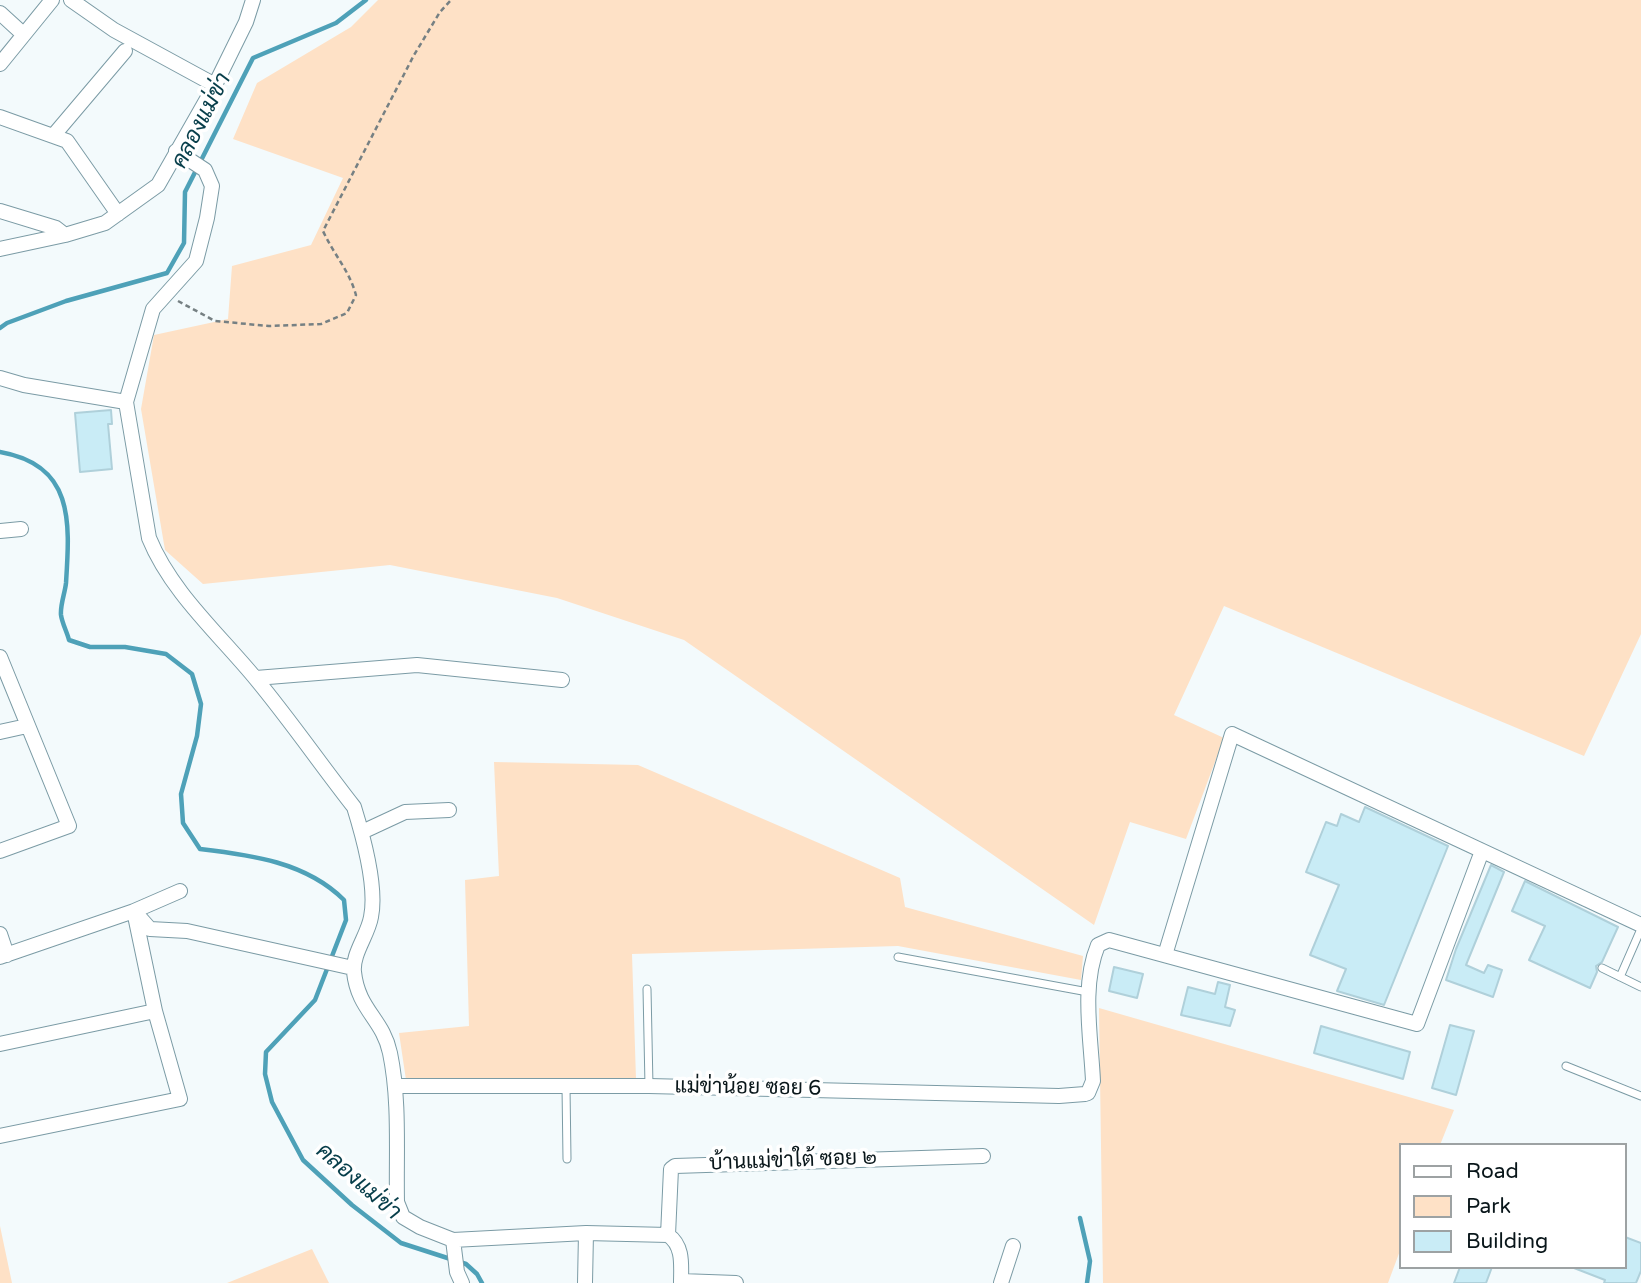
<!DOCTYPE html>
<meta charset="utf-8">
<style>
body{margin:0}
#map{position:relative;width:1641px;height:1283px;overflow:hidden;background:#f3fafc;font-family:"Varela Round",sans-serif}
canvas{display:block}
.legend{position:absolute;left:1399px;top:1143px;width:228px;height:126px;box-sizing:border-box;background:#fff;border:2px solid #9da2a3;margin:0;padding:9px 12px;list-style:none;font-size:21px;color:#09161a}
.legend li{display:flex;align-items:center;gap:14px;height:35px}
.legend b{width:35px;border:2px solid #9da2a3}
</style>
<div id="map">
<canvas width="1641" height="1283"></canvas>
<ul class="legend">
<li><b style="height:9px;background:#fff"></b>Road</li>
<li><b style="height:19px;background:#fee1c6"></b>Park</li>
<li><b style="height:19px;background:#c9ecf6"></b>Building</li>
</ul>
</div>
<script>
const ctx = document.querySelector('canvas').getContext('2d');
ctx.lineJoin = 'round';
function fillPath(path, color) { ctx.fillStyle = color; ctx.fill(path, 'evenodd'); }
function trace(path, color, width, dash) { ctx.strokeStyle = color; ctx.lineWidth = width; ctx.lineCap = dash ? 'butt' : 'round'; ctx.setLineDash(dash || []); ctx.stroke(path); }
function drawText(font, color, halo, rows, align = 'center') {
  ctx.font = font + ' "Varela Round",Sarabun,sans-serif'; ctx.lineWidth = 7; ctx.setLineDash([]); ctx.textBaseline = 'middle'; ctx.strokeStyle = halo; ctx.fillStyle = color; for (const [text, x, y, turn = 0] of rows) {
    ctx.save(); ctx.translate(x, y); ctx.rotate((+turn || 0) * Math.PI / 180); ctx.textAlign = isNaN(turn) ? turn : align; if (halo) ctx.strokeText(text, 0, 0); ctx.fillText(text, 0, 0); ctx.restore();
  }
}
fillPath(new Path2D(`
 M378 0H1641V634L1584 756 1224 606 1174 715 1224 738 1186 839 1130 822 1094 925 684 640 557 598 390 565 203 584 165 550 141 409 154 335 228 319 232 266 311 245 343 178 233 139 257 83 351 27Z
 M494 762 638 765 900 878 905 907 1083 956 1081 980 898 946 632 954 636 1079 406 1080 399 1033 469 1026 465 880 499 876Z
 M1099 1008 1454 1110 1440 1145H1401V1248L1388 1283H1103Z
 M0 1226 12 1283H0Z
 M312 1249 329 1283H227Z`), '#fee1c6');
trace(new Path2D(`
 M0 328 7 323 66 301 167 273 184 243 185 192 253 58 336 23 366 0
 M0 452C74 465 70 521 66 583 65 593 60 605 61 615 62 623 67 632 69 640L90 647H125L166 654 192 674 201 704 197 736 181 794 183 823 200 849C251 855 306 862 344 900L346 920 315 1000 266 1052 265 1074 272 1102 303 1160 352 1205 401 1243 466 1264 477 1274 482 1283
 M1080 1218 1090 1261 1087 1283`), '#4ea1b8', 4.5);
const building = new Path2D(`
 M111 410 112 424H108L112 469 80 472 75 413Z
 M1365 807 1448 846 1384 1005 1337 991 1346 969 1310 955 1339 885 1306 872 1326 822 1337 826 1341 814 1359 822Z
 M1491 865 1504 872 1466 965 1484 973 1488 965 1502 970 1493 997 1446 980 1456 949Z
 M1525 881 1618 927 1602 962 1596 966 1597 972 1590 988 1529 960 1545 926 1512 911Z
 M1114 967 1143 974 1137 998 1109 991Z
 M1218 982 1230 985 1225 1007 1235 1010 1230 1026 1181 1015 1188 987 1215 994Z
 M1450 1025 1474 1031 1456 1095 1432 1088Z
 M1321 1026 1410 1052 1403 1079 1314 1053Z
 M1625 1237 1641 1243V1271L1636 1283H1604L1605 1280 1574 1268 1625 1267Z
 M1460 1267H1492L1486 1283H1454Z`);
fillPath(building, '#c9ecf6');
trace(building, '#afd0da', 2);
const lane = new Path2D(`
 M898 957 1088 992
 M1602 968 1641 987
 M1620 977 1641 929
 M647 989 649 1086
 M1566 1066 1641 1096
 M566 1087 567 1159`);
const street = new Path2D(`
 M71 0 114 30 215 85
 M0 13 23 34
 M0 64 52 0
 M0 117 67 141 118 214
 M53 136 125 51
 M176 151 205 170 212 186 207 218 196 261 153 309 126 402 149 538C171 592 219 634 256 679 290 720 321 765 354 807 363 836 377 888 371 917 368 935 352 954 354 972 358 1010 383 1019 390 1053 400 1101 396 1153 397 1202L403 1217 420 1227 453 1240 586 1233 668 1235C684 1246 681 1266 681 1283
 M0 211 56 228 65 235
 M0 249 65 235 105 223 158 185 215 85 246 22 253 0
 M0 378 24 385 126 402
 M0 531 21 529
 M0 657 69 826 0 851
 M256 678 417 665 562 680
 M0 732 27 726
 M362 832 405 812 449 810
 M0 934 7 955
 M1165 955 1232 734 1641 925
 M0 957 134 911 150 929 187 931 353 968
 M0 1044 155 1011
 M395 1086H649L1059 1096 1085 1094 1088 1093 1093 1081C1091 1037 1081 986 1098 945L1109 940 1417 1024 1482 851
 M0 1136 180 1099 155 1011 134 911 180 891
 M668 1235 671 1169 675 1166 983 1156
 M453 1240 457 1272 462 1283
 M681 1281 736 1283
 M585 1283 586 1233
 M1001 1283 1013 1246`);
trace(lane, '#7b9ba5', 9);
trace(street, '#7b9ba5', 16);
trace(new Path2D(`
 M178 301 215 321 269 326 321 324 347 313 356 295C349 270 334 255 323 231L414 55 440 12 451 0`), '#768083', 2.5, [5, 3.5]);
trace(lane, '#fff', 7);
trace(street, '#fff', 14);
drawText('21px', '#09161a', '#fff', [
 ["แม่ข่าน้อย ซอย 6",748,1088,1],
 ["บ้านแม่ข่าใต้ ซอย ๒",793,1161,-2]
]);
drawText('italic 23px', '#073e4a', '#fff', [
 ["คลองแม่ข่า",202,121,-63],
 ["คลองแม่ข่า",358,1182,41]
]);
</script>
